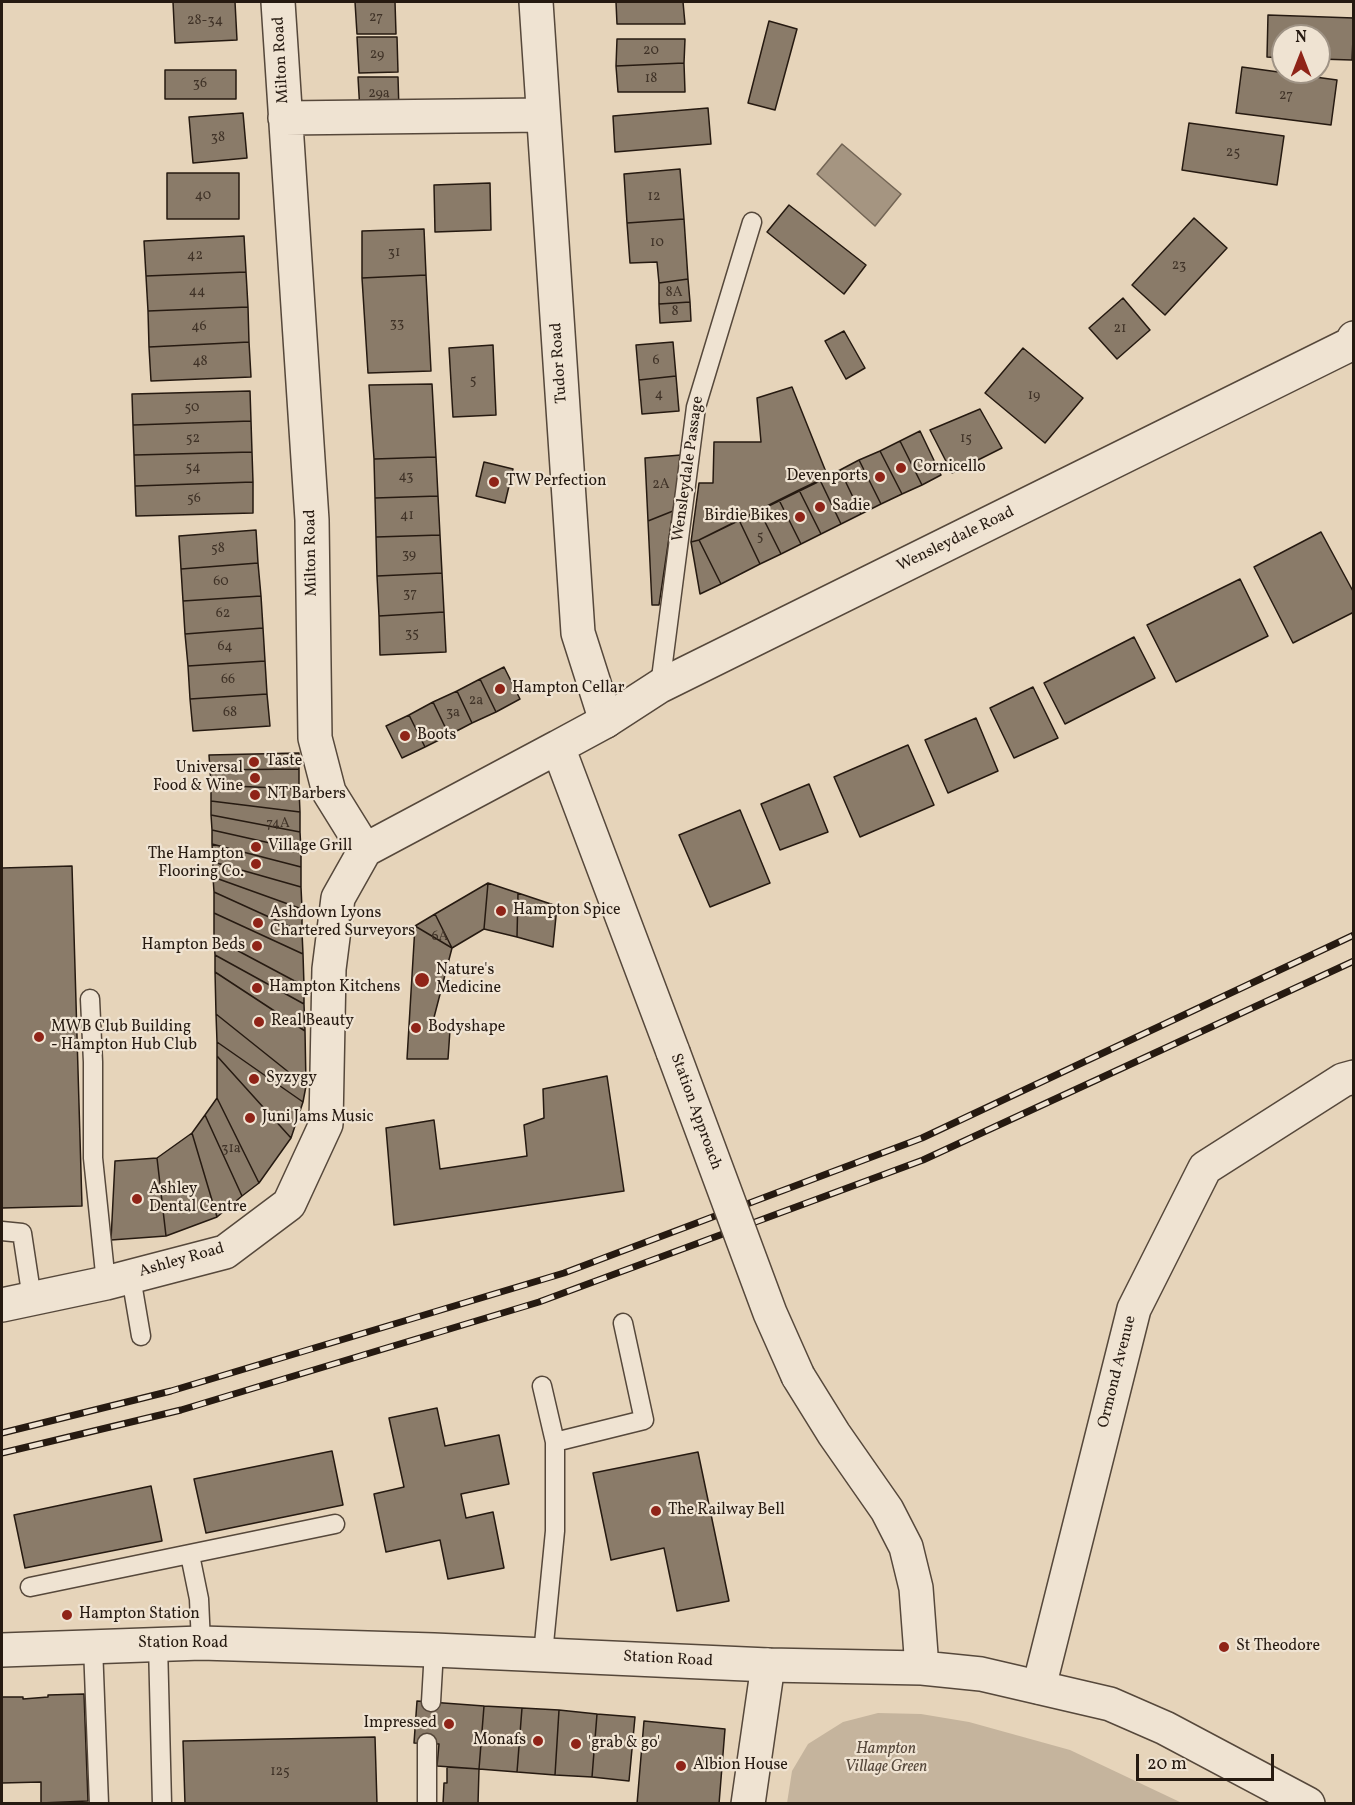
<!DOCTYPE html>
<style>
body{margin:0}
#map{position:relative;width:1355px;height:1805px;overflow:hidden;background:#e6d4ba;font-family:Vollkorn,serif}
canvas{display:block}
.frame{position:absolute;inset:0;border:3px solid #261a11;pointer-events:none}
.north{position:absolute;left:1271px;top:24px;width:60px;height:60px;box-sizing:border-box;background:#efe3d2;border:2px solid #9f9385;border-radius:50%;rotate:0deg;font-size:16px;font-weight:700;line-height:24px;text-align:center;color:#261a11}
.north::after{content:'';display:block;margin:auto;width:21px;height:27px;background:#8f2418;clip-path:polygon(50% 0,100% 100%,50% 72%,0 100%)}
.scale{position:absolute;left:1136px;top:1754px;width:138px;height:27px;box-sizing:border-box;border:3px solid #261a11;border-top:0;padding-left:8px;font-size:18px;line-height:21px;white-space:nowrap;color:#261a11;-webkit-text-stroke:4px #efe3d2;paint-order:stroke}
</style>
<div id="map">
<canvas width="1355" height="1805"></canvas>
<div class="frame"></div>
<div class="north">N</div>
<div class="scale">20 m</div>
</div>
<script>
const ctx = document.querySelector('canvas').getContext('2d');
ctx.lineJoin = 'round';
function fillPath(path, color) { ctx.fillStyle = color; ctx.fill(path, 'evenodd'); }
function trace(path, color, width, dash) { ctx.strokeStyle = color; ctx.lineWidth = width; ctx.lineCap = dash ? 'butt' : 'round'; ctx.setLineDash(dash || []); ctx.stroke(path); }
function drawText(font, color, halo, rows, align = 'center') {
  ctx.font = font + ' Vollkorn,serif'; ctx.lineWidth = 4.5; ctx.setLineDash([]); ctx.textBaseline = 'middle'; ctx.strokeStyle = halo; ctx.fillStyle = color; for (const [text, x, y, turn = 0] of rows) {
    ctx.save(); ctx.translate(x, y); ctx.rotate((+turn || 0) * Math.PI / 180); ctx.textAlign = isNaN(turn) ? turn : align; if (halo) ctx.strokeText(text, 0, 0); ctx.fillText(text, 0, 0); ctx.restore();
  }
}
fillPath(new Path2D(`
 M878 1713 921 1714 969 1722 1070 1750 1182 1803H787L792 1771 808 1744 843 1722Z`), '#c5b49d');
const water = new Path2D(`
 M842 144 901 194 875 226 817 174Z`);
fillPath(water, '#a59581');
trace(water, '#726454', 1.5);
const building = new Path2D(`
 M173 2H235L237 40 175 43Z
 M355 2H395L396 34H357Z
 M616 2H683L685 24H617Z
 M1268 15 1354 18 1352 60 1319 59V36H1283V58L1267 57Z
 M769 21 797 29 775 110 748 103Z
 M357 37H397L398 72 359 73Z
 M617 39H685L684 63 616 66Z
 M684 63 685 92H618L616 66Z
 M1242 67 1337 80 1331 125 1236 113Z
 M165 70H236V99H165Z
 M358 77H398L399 111 360 112Z
 M708 108 711 144 615 152 613 116Z
 M243 113 247 158 193 163 189 117Z
 M1189 123 1284 136 1277 185 1182 170Z
 M680 169 684 219 627 223 624 174Z
 M167 173H239V219H167Z
 M490 183 491 230 435 232 434 185Z
 M789 205 866 265 844 294 767 232Z
 M1194 218 1227 248 1165 315 1132 285Z
 M684 219 688 279 659 283 657 262 630 263 627 223Z
 M424 229 426 275 362 278V231Z
 M244 236 246 272 146 276 144 241Z
 M246 272 248 307 148 311 146 276Z
 M426 275 431 371 368 373 362 278Z
 M688 279 690 302 659 304V283Z
 M1123 298 1150 330 1117 359 1089 328Z
 M690 302 691 321 660 323 659 304Z
 M248 307 249 342 149 347 148 311Z
 M844 331 865 368 846 379 825 341Z
 M249 342 251 377 151 381 149 347Z
 M673 342 676 376 639 380 636 345Z
 M493 345 496 415 453 417 449 348Z
 M1023 348 1083 398 1045 443 985 393Z
 M676 376 679 411 642 414 639 380Z
 M432 384 436 457 374 459 369 385Z
 M792 387 828 477 699 540 691 542 699 483H713L714 442H761L757 398Z
 M250 391 251 421 133 425 132 394Z
 M980 409 1002 448 952 473 930 430Z
 M251 421 252 452 134 455 133 425Z
 M920 431 941 475 922 485 900 441Z
 M900 441 922 485 902 494 880 451Z
 M880 451 902 494 881 504 859 460Z
 M252 452 253 482 135 486 134 455Z
 M681 455 673 511 648 521 645 458Z
 M436 457 438 496 375 498 374 459Z
 M859 460 881 504 861 514 840 470Z
 M484 462 513 469 505 503 476 496Z
 M840 470 861 514 841 524 820 480Z
 M820 480 841 524 821 534 799 490Z
 M253 482V513L136 516 135 486Z
 M799 490 821 534 801 544 779 500Z
 M438 496 440 535 376 537 375 498Z
 M779 500 801 544 781 554 759 510Z
 M759 510 781 554 760 564 739 520Z
 M673 511 659 605H652L648 521Z
 M739 520 760 564 721 584 699 540Z
 M256 530 258 563 181 569 179 536Z
 M1321 532 1354 593V612L1293 643 1254 567Z
 M440 535 442 573 377 576 376 537Z
 M699 540 721 584 700 594 691 542Z
 M258 563 261 596 183 601 181 569Z
 M442 573 444 612 379 616 377 576Z
 M1240 579 1268 636 1176 682 1147 625Z
 M261 596 263 628 185 634 183 601Z
 M444 612 446 652 380 655 379 616Z
 M263 628 265 661 188 666 185 634Z
 M1134 637 1155 678 1065 724 1044 683Z
 M265 661 267 694 190 699 188 666Z
 M504 667 520 699 496 712 480 679Z
 M480 679 496 712 472 723 457 691Z
 M1033 687 1058 738 1014 758 990 708Z
 M457 691 472 723 449 735 433 702Z
 M267 694 270 726 193 731 190 699Z
 M433 702 449 735 425 747 409 715Z
 M409 715 425 747 402 758 386 726Z
 M976 718 998 771 948 793 925 740Z
 M908 745 934 805 860 837 834 777Z
 M299 753V769L210 770 209 755Z
 M299 769V789L211 785 210 770Z
 M809 784 828 832 780 850 761 804Z
 M211 785 299 789 300 812 211 801Z
 M211 801 300 812V832L211 815Z
 M740 810 770 883 710 907 679 835Z
 M211 815 300 832 301 850 212 830Z
 M212 830 301 850V867L212 844Z
 M212 844 301 867V887L213 862Z
 M213 862 301 887 302 909 213 877Z
 M72 866 82 1206 2 1208V868Z
 M213 877 302 909V932L214 892Z
 M488 883 518 893 517 937 484 929Z
 M488 883 484 929 452 948 435 914Z
 M214 892 302 932 303 954 214 913Z
 M518 893 557 906 553 947 517 937Z
 M214 913 303 954 304 986 214 938Z
 M435 914 452 948 415 926Z
 M415 926 452 948 431 1029 450 1030 448 1059H407Z
 M214 938 304 986V1004L215 955Z
 M215 955 304 1004 305 1031 215 972Z
 M215 972 305 1031 306 1086 216 1014Z
 M216 1014 306 1086 303 1102 217 1042Z
 M217 1042 303 1102 291 1138 217 1056Z
 M217 1056 291 1138 259 1183 217 1098Z
 M607 1076 624 1191 394 1225 386 1128 434 1120 440 1169 527 1156 524 1125 544 1118 543 1089Z
 M217 1098 259 1183 242 1196 205 1115Z
 M205 1115 242 1196 217 1217 192 1133Z
 M192 1133 217 1217 166 1236 157 1158Z
 M157 1158 166 1236 111 1240 115 1161Z
 M437 1408 445 1446 499 1435 509 1484 461 1494 466 1518 493 1512 504 1568 448 1579 440 1540 386 1552 374 1494 404 1487 389 1418Z
 M332 1451 343 1505 206 1533 194 1479Z
 M698 1452 729 1601 677 1611 664 1548 611 1560 593 1473Z
 M151 1486 162 1541 25 1568 14 1515Z
 M84 1694 88 1801 41 1803V1782L2 1783V1697H23V1699L48 1697V1695Z
 M417 1701 484 1706 479 1769 437 1766 439 1744 414 1743Z
 M484 1706 522 1708 517 1772 479 1769Z
 M522 1708 559 1710 555 1775 517 1772Z
 M559 1710 597 1714 592 1777 555 1775Z
 M597 1714 635 1717 629 1781 592 1777Z
 M644 1721 725 1729 719 1804H637Z
 M375 1737 377 1804H185L183 1741Z
 M447 1767 479 1769 478 1804H443L444 1783H447Z`);
fillPath(building, '#8a7b69');
trace(building, '#261a11', 1.5);
const service = new Path2D(`
 M660 686 696 407 752 222
 M90 999 93 1062V1158L106 1283
 M2 1231 22 1233 32 1299
 M131 1277 141 1336
 M542 1386 555 1442V1531L543 1654
 M555 1442 644 1420 623 1323
 M190 1555 199 1599 201 1643
 M30 1587 335 1524
 M158 1644 162 1804
 M93 1646 99 1804
 M431 1702 434 1650
 M427 1804V1743`);
const minor = new Path2D(`
 M278 2 312 520 315 738 329 792 365 850
 M536 2 578 633 606 721
 M285 118 543 115
 M1039 1687 1134 1309 1205 1168 1343 1080 1354 1077
 M748 1804 768 1665`);
const tertiary = new Path2D(`
 M558 747 606 721 660 686 1351 344 1354 338
 M2 1305 106 1283 225 1252 289 1204 326 1124 329 969 338 898 365 850 558 747 673 1052
 M798 1376 834 1434 887 1510 906 1547 916 1588 922 1668
 M2 1650 201 1643 434 1650 768 1665 922 1668 981 1674 1110 1704 1165 1728 1308 1804`);
trace(service, '#56483b', 21);
trace(minor, '#56483b', 36);
trace(tertiary, '#56483b', 36);
trace(service, '#efe3d2', 18);
trace(minor, '#efe3d2', 33);
trace(tertiary, '#efe3d2', 33);
const rail = new Path2D(`
 M2 1433 171 1391 564 1273 922 1138 1354 935
 M2 1453 181 1410 539 1302 923 1160 1354 961`);
trace(rail, '#261a11', 7);
trace(rail, '#efe3d2', 4.5, [14]);
const tertiaryBridge = new Path2D(`
 M673 1052 770 1313 798 1376`);
trace(tertiaryBridge, '#56483b', 36, []);
trace(tertiaryBridge, '#efe3d2', 33);
for (const [x, y, r, color] of [
 [901,468,6,"#8f2418"],
 [880,477,6,"#8f2418"],
 [494,482,6,"#8f2418"],
 [820,507,6,"#8f2418"],
 [800,517,6,"#8f2418"],
 [500,689,6,"#8f2418"],
 [405,736,6,"#8f2418"],
 [254,762,6,"#8f2418"],
 [255,778,6,"#8f2418"],
 [255,795,6,"#8f2418"],
 [256,847,6,"#8f2418"],
 [256,864,6,"#8f2418"],
 [501,911,6,"#8f2418"],
 [258,923,6,"#8f2418"],
 [257,946,6,"#8f2418"],
 [422,980,8,"#8f2418"],
 [257,988,6,"#8f2418"],
 [259,1022,6,"#8f2418"],
 [416,1028,6,"#8f2418"],
 [39,1037,6,"#8f2418"],
 [254,1079,6,"#8f2418"],
 [250,1118,6,"#8f2418"],
 [137,1199,6,"#8f2418"],
 [656,1511,6,"#8f2418"],
 [67,1615,6,"#8f2418"],
 [1224,1647,6,"#8f2418"],
 [449,1724,6,"#8f2418"],
 [538,1741,6,"#8f2418"],
 [576,1744,6,"#8f2418"],
 [681,1766,6,"#8f2418"]
]) { const dot = new Path2D(); dot.arc(x, y, r, 0, 2 * Math.PI); ctx.fillStyle = color; ctx.fill(dot); trace(dot, '#efe3d2', 2); }
drawText('14px', '#3f3227', null, [
 ["27",376,18],
 ["28-34",205,21],
 ["20",651,51],
 ["29",377,55],
 ["18",651,79],
 ["36",200,84],
 ["29a",379,94],
 ["27",1286,96],
 ["38",218,138],
 ["25",1233,153],
 ["40",203,196],
 ["12",654,197],
 ["10",657,243],
 ["31",394,253],
 ["42",195,256],
 ["23",1179,266],
 ["44",197,292],
 ["8A",674,293],
 ["8",675,312],
 ["33",397,324],
 ["46",199,327],
 ["21",1120,329],
 ["6",656,361],
 ["48",200,362],
 ["5",473,381],
 ["4",659,395],
 ["19",1034,396],
 ["50",192,408],
 ["52",193,439],
 ["15",966,439],
 ["54",193,468],
 ["43",406,477],
 ["2A",661,485],
 ["56",194,499],
 ["41",407,516],
 ["5",760,537],
 ["58",218,549],
 ["39",409,555],
 ["60",221,582],
 ["37",410,594],
 ["62",223,614],
 ["35",412,634],
 ["64",225,647],
 ["66",228,680],
 ["2a",476,701],
 ["68",230,713],
 ["3a",453,713],
 ["74A",278,824],
 ["6A",440,937],
 ["31a",231,1149],
 ["125",280,1772]
]);
drawText('16px', '#261a11', '#efe3d2', [
 ["Milton Road",282,60,-93],
 ["Tudor Road",560,363,-94],
 ["Wensleydale Passage",689,469,-82],
 ["Wensleydale Road",956,540,-26],
 ["Milton Road",312,553,-91],
 ["Station Approach",695,1112,70],
 ["Ashley Road",182,1261,-16],
 ["Ormond Avenue",1118,1372,-76],
 ["Station Road",183,1644],
 ["Station Road",668,1660,3]
]);
drawText('16px', '#261a11', '#efe3d2', [
 ["Cornicello",913,468],
 ["Devenports",868,477,"right"],
 ["TW Perfection",506,482],
 ["Sadie",832,507],
 ["Birdie Bikes",788,517,"right"],
 ["Hampton Cellar",512,689],
 ["Boots",417,736],
 ["Taste",266,762],
 ["Universal",243,769,"right"],
 ["Food & Wine",243,787,"right"],
 ["NT Barbers",267,795],
 ["Village Grill",268,847],
 ["The Hampton",244,855,"right"],
 ["Flooring Co.",244,873,"right"],
 ["Hampton Spice",513,911],
 ["Ashdown Lyons",270,914],
 ["Chartered Surveyors",270,932],
 ["Hampton Beds",245,946,"right"],
 ["Nature's",436,971],
 ["Medicine",436,989],
 ["Hampton Kitchens",269,988],
 ["Real Beauty",271,1022],
 ["MWB Club Building",51,1028],
 ["- Hampton Hub Club",51,1046],
 ["Bodyshape",428,1028],
 ["Syzygy",266,1079],
 ["Juni Jams Music",262,1118],
 ["Ashley",149,1190],
 ["Dental Centre",149,1208],
 ["The Railway Bell",668,1511],
 ["Hampton Station",79,1615],
 ["St Theodore",1236,1647],
 ["Impressed",437,1724,"right"],
 ["Monafs",526,1741,"right"],
 ["'grab & go'",588,1744],
 ["Albion House",693,1766]
], 'left');
drawText('italic 16px', '#56483b', '#efe3d2', [
 ["Hampton",886,1750],
 ["Village Green",886,1768]
]);
</script>
